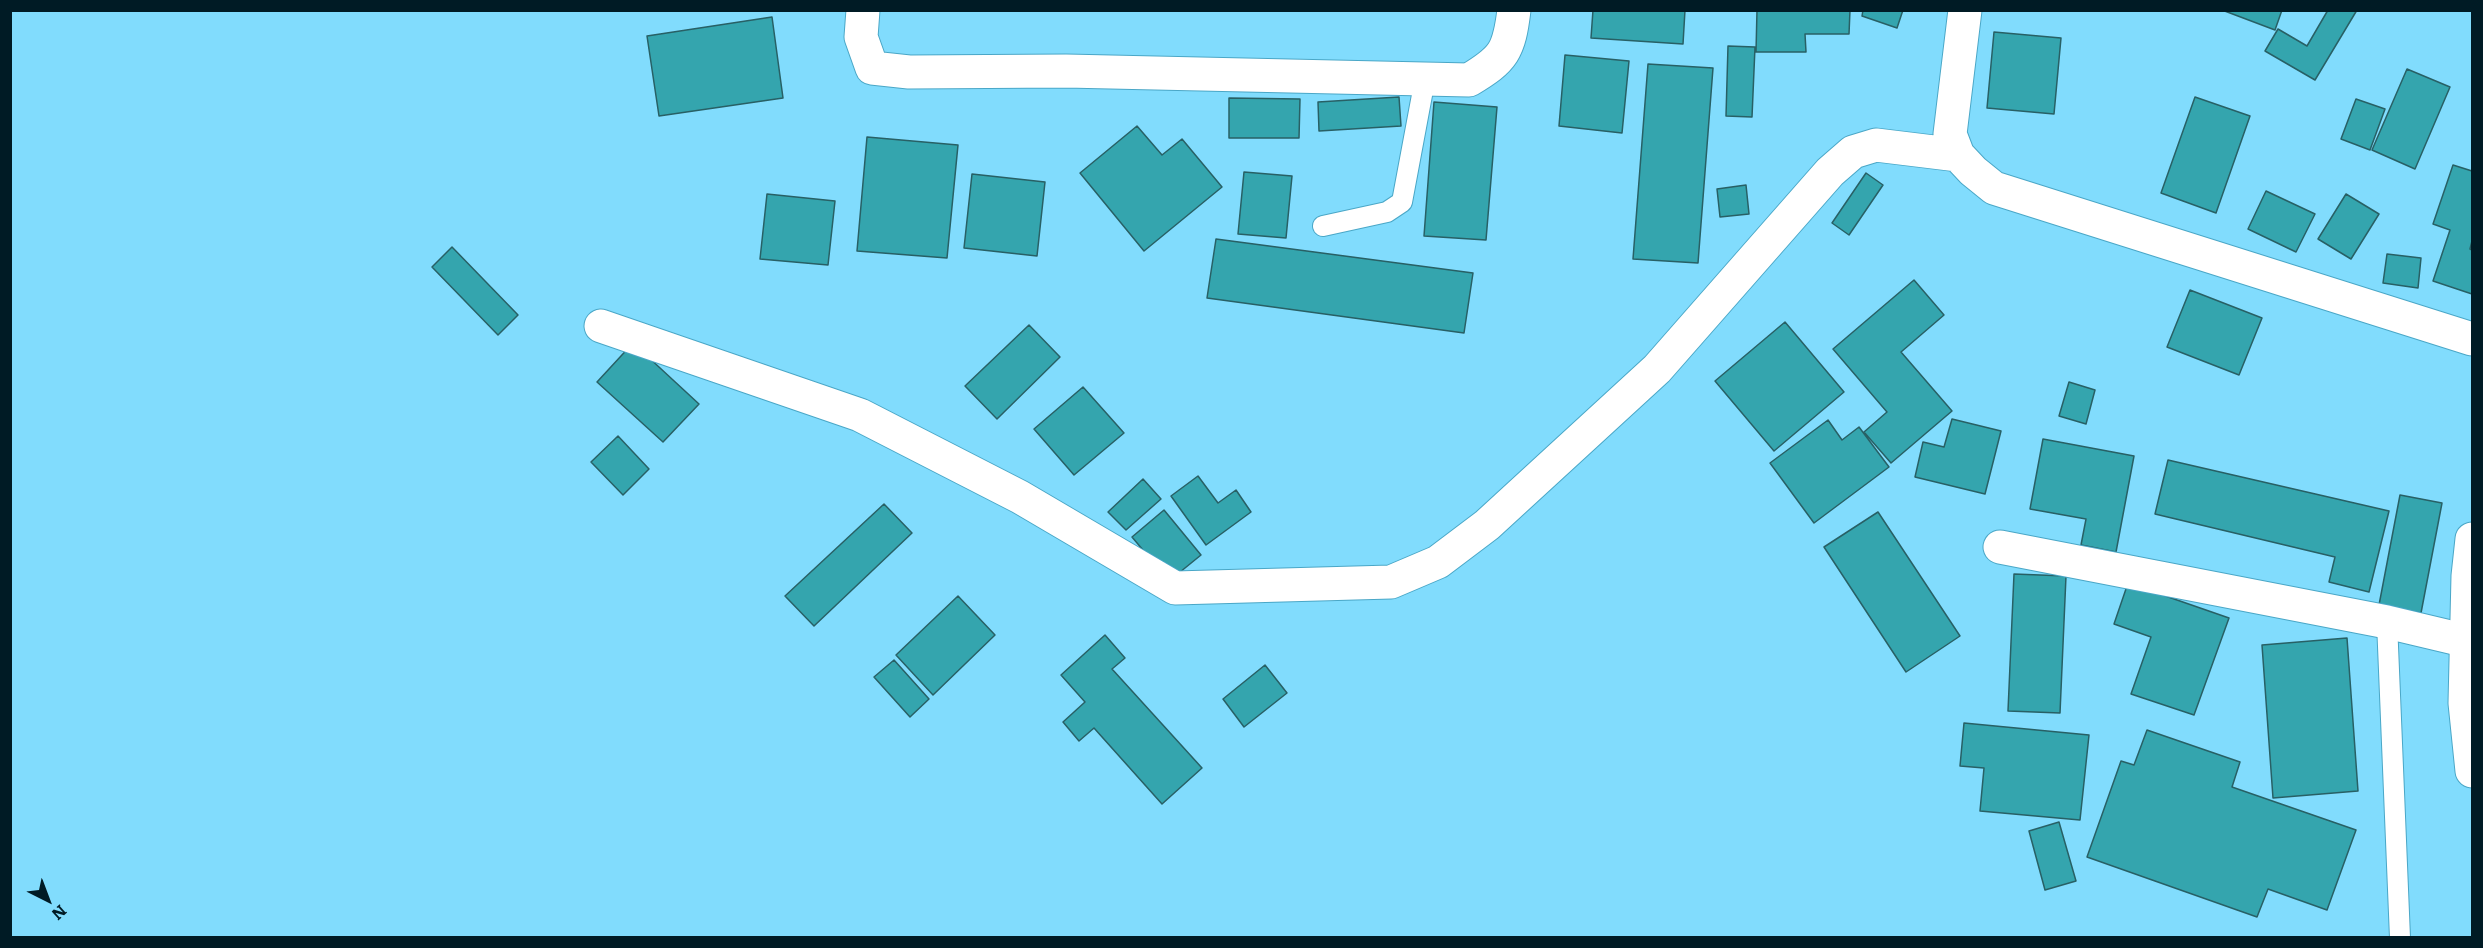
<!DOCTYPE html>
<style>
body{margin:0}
#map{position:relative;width:2483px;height:948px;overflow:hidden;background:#81dcfd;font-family:Literata,serif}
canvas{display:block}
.frame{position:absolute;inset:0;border:12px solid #001b25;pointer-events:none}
.north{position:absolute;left:18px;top:870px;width:60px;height:60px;-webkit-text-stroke:4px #81dcfd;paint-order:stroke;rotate:138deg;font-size:16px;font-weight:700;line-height:24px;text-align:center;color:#001b25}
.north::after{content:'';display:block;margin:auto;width:21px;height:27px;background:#001b25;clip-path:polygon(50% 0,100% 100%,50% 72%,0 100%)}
</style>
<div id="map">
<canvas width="2483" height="948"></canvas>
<div class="frame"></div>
<div class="north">N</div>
</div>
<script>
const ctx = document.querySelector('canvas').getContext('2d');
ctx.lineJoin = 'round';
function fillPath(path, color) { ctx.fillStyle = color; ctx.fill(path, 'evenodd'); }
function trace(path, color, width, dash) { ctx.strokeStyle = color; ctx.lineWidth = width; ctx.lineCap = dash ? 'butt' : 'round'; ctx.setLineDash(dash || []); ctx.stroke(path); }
const building = new Path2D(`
 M1593 10H1685L1683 44 1591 38Z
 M1757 10H1850L1849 34H1805L1806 52H1756Z
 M1863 10H1903L1897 28 1862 16Z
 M2222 10H2282L2275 30Z
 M2328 10H2357L2315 80 2265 51 2278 29 2307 46Z
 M772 17 783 98 659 116 647 36Z
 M1994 32 2061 38 2054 114 1987 108Z
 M1728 46 1755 47 1752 117 1726 116Z
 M1565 55 1629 61 1622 133 1559 126Z
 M1648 64 1713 68 1698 263 1633 259Z
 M2407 69 2450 87 2415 169 2372 150Z
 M1399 97 1401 126 1319 131 1318 102Z
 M2195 97 2250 116 2216 213 2161 193Z
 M1229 98 1300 99 1299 138H1229Z
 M2356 99 2385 109 2370 150 2341 139Z
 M1434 102 1497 107 1486 240 1424 236Z
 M1137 126 1162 155 1182 139 1222 187 1144 251 1080 173Z
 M867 137 958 145 947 258 857 251Z
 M2453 165 2472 171V241L2470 249 2472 250V294L2433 281 2450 230 2433 224Z
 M1244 172 1292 176 1286 238 1238 234Z
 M1866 173 1883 185 1849 235 1832 223Z
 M972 174 1045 182 1037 256 964 248Z
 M1746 185 1749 214 1720 217 1717 189Z
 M2266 191 2315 214 2296 252 2248 229Z
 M767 194 835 201 828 265 760 259Z
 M2346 194 2379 214 2351 259 2318 239Z
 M1216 239 1473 273 1464 333 1207 298Z
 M452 247 518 315 498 335 432 267Z
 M2387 254 2421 258 2418 288 2383 283Z
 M1914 280 1944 315 1901 352 1952 411 1891 463 1864 432 1887 412 1833 349Z
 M2190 290 2262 318 2239 375 2167 347Z
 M1785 322 1844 392 1774 451 1715 381Z
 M1029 325 1060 357 997 419 965 386Z
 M633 343 699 404 663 442 597 382Z
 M2069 382 2095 390 2086 424 2059 416Z
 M1083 387 1124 433 1074 475 1034 429Z
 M1952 419 2001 431 1985 494 1915 477 1923 442 1944 447Z
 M1828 420 1842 440 1859 427 1889 467 1814 523 1770 463Z
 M618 436 649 469 623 495 591 462Z
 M2043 439 2134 456 2116 552 2081 545 2086 519 2030 509Z
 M2168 460 2389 511 2369 592 2329 582 2335 557 2155 514Z
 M1198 476 1218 503 1236 490 1251 512 1206 545 1171 496Z
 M1143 479 1161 499 1126 530 1108 512Z
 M2400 495 2442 503 2421 613 2379 605Z
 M884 504 912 533 814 626 785 596Z
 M1164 510 1201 555 1169 581 1132 537Z
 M1878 512 1960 636 1906 672 1824 547Z
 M2014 574 2066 576 2060 713 2008 711Z
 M2128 583 2229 618 2194 715 2131 694 2151 637 2114 624Z
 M958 596 995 635 933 695 896 655Z
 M1105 635 1125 658 1112 669 1202 768 1162 804 1094 728 1079 741 1063 722 1085 702 1061 675Z
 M2347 638 2358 791 2273 798 2262 645Z
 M894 660 929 699 910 717 874 677Z
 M1265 665 1287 693 1244 727 1223 699Z
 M1964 723 2089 735 2080 820 1980 811 1984 768 1960 766Z
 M2147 730 2240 762 2232 787 2356 830 2327 910 2268 889 2257 917 2087 857 2121 761 2134 765Z
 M2059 822 2076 881 2045 890 2029 831Z`);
fillPath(building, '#34a5ae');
trace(building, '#286065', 1.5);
const service = new Path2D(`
 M1323 226 1387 212 1402 202 1425 79
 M2387 622 2400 938`);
const minor = new Path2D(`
 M863 10 861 37 872 68 909 72 1066 71 1469 80C1504 59 1509 51 1514 10
 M1965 10 1950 134 1958 155 1973 171 1994 188 2472 339
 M601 326 860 415 1020 497 1175 588 1391 582 1438 562 1487 525 1657 369 1830 172 1853 152 1876 145 1958 155
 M2000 547 2387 622 2467 641`);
const primary = new Path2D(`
 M2472 539 2468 576 2465 703 2472 771`);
trace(service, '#4aa7c7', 22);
trace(minor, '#4aa7c7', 35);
trace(primary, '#4aa7c7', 35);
trace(service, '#fff', 20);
trace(minor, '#fff', 33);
trace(primary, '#fff', 33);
</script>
